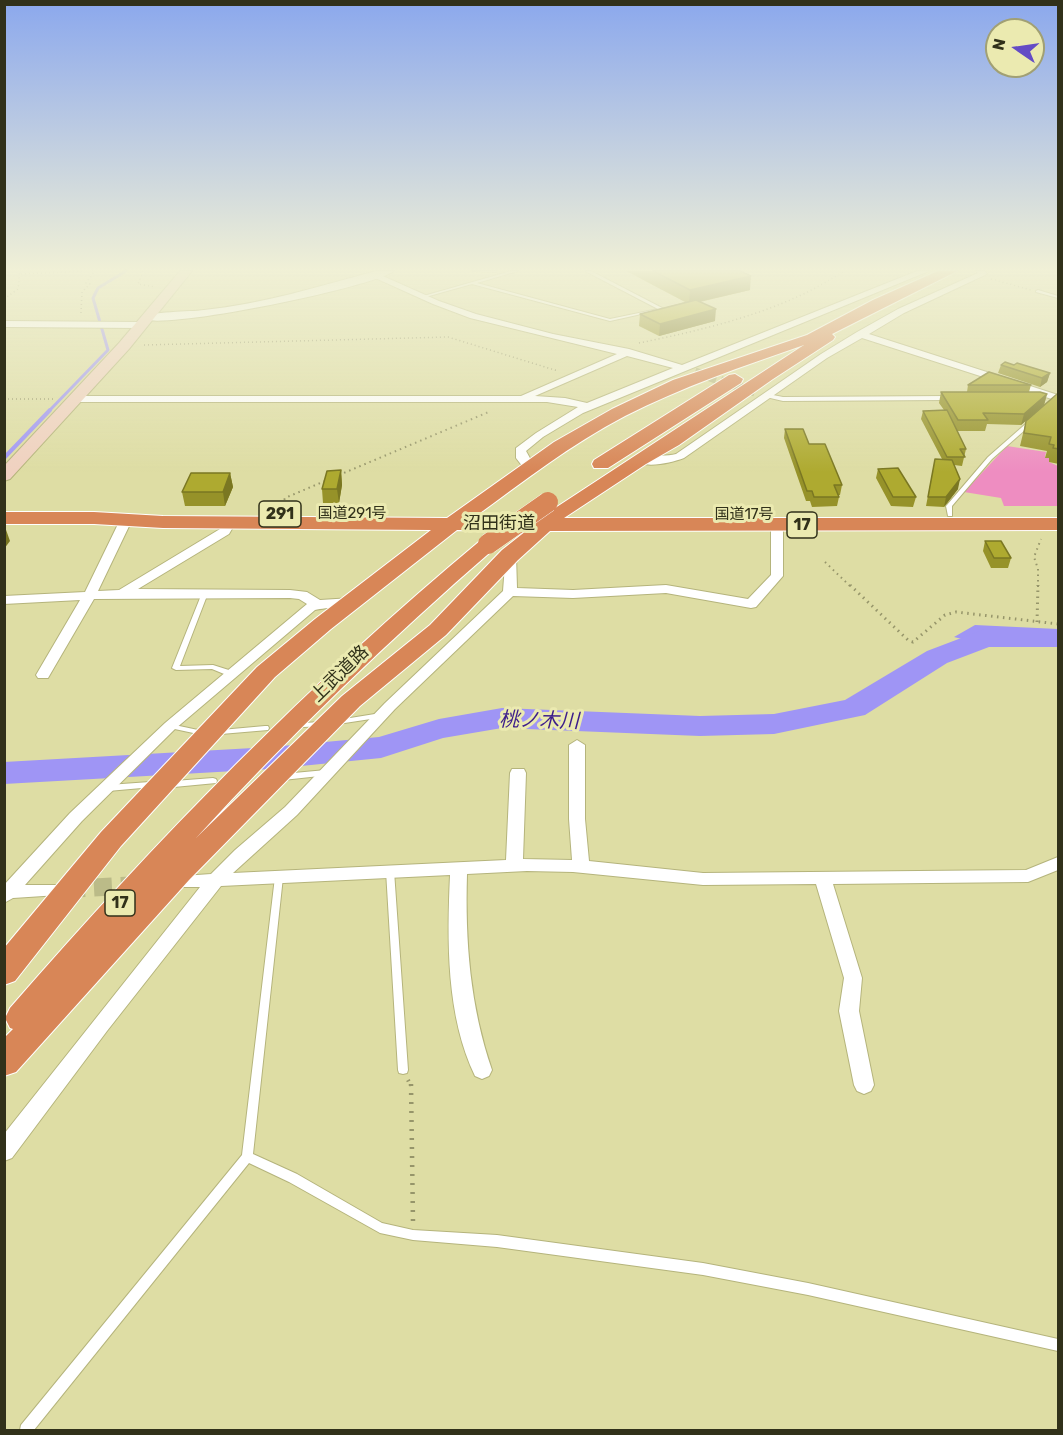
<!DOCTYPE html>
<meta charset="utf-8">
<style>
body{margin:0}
#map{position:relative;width:1063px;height:1435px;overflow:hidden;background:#dedda4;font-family:Rubik,sans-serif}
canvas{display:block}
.frame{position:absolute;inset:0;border:6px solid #31311a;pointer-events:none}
.north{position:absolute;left:985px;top:18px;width:60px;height:60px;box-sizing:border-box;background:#ebeab0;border:2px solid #a1a074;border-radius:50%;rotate:283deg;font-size:16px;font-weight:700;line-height:24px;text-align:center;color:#31311a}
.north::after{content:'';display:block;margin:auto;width:21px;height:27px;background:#644cc5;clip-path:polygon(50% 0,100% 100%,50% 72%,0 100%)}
</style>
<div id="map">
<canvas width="1063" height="1435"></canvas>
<div class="frame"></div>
<div class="north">N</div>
</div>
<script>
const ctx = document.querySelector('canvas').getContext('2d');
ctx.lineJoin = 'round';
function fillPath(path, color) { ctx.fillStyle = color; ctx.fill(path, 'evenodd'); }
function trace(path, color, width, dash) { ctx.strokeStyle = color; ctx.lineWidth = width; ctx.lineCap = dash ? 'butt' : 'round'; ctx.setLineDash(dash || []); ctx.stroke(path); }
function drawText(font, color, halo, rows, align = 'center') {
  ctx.font = font + ' Rubik,"Noto Sans JP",sans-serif'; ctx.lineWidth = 6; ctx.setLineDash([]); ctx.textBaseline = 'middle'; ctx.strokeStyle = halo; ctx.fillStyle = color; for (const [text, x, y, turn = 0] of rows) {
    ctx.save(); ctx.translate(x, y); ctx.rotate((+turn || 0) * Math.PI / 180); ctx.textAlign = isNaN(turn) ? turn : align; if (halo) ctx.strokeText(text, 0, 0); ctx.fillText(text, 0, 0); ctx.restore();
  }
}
fillPath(new Path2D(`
 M1007 446 1046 452 1045 457 1049 458V462L1058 466V506H1004L1001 498 964 492Z`), '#ee8dc1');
fillPath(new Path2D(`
 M975 625 1058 629V646L1022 643 990 646 954 637Z`), '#9f95f5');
trace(new Path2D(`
 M49 411 108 350 93 298 98 288 126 271`), '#9f95f5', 3);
trace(new Path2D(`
 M4 458 50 410`), '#9f95f5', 4);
fillPath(new Path2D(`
 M985 629H1058V647H989L947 663 865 715 774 734 700 736 502 728 443 738 381 758 271 769 4 784V762L271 747 379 737 439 719 502 708 700 716 774 714 845 700 927 651Z`), '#9f95f5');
trace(new Path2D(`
 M695 372 755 392`), '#bb8', 9, [9, 4.5]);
trace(new Path2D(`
 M67 889 139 885`), '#bb8', 18, [18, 9]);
const service = new Path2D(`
 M472 271H497L495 272Z
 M511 271H518L477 283 610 319 658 309 585 271H591L664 309 610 321 472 284 422 298 420 297Z
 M1038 290 1058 296V298L1036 292V291Z
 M768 394 783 397 949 396 952 398 949 400 783 401 766 397 765 396Z
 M1029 421 1034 422 992 459 952 506V516H948L946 506 947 505 988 457Z
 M205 591 208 593 180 666 213 665 235 672 236 674 235 676H229L212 669 176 670 172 668 202 593Z
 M381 713H384L385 715 384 717 338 724 334 722 338 720Z
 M322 722H325L326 724 325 726 303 727 299 725 303 723Z
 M167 724H170L198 730 202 732 198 734 170 728H167L166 726Z
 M265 726H268L269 728 268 730 221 734 217 732 221 730Z
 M326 770 329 771 330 773 329 775 283 780 279 777 283 774Z
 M213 778 216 779 217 781 216 783 174 787 170 784 174 781Z
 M150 782 153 783 154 785 153 787 108 791 104 788 108 785Z
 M390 868 393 869 394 871 408 1070 407 1073 403 1074 399 1073 398 1070 386 871 387 869Z
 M279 874 282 875 283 877 253 1154 297 1174 382 1223 413 1230 497 1235 703 1263 808 1283 1058 1339V1351L808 1295 703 1275 497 1247 413 1240 380 1233 289 1182 249 1163 34 1430H20L21 1425 242 1155 275 877 276 875Z`);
const minor = new Path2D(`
 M917 271H929L583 413 543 437 526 451 536 469 530 472 526 471 516 458V448L536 433 578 407 547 402H75L70 399 75 396H521L617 354 470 318 433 304 373 277 372 275 376 273 439 301 476 314 553 334 629 349 682 365ZM627 356 673 368 587 403 565 398 535 396Z
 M976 271H985L987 274 904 313 869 334 1058 395V401L862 338 827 358 684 458C671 463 645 469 633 460 644 452 663 458 676 454L821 354 857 332 898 309 978 273Z
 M4 321 141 322 146 325 141 328 4 327Z
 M126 516 132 520 98 591 119 590 220 529 226 519 230 518 236 522 229 534 138 589 290 590 307 592 320 600 352 598 359 602C352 608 326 607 315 610L175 729 82 821 25 885H59L62 890 59 895 13 898 4 903V885L70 813 165 723 307 604 299 599 290 598 94 599 48 678H38L36 675 80 600 4 604V596L85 592 120 520Z
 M777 522 783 526V576L756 607 751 608 666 593 573 598 513 596 395 709 297 815 233 873 506 860 510 773 512 769H524L526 773 523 859 572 860 569 819V745L577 740 585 745V819L589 861 703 873 1026 870 1058 857V870L1028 882 833 884 862 978 859 1011 874 1085 871 1091 864 1094 857 1091 854 1085 839 1011 844 978 816 884 703 885 573 872 527 871 467 874C465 941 470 1006 492 1070L489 1076 482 1079 475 1076C446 1016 447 940 450 875L221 886 107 1031 12 1158 4 1161V1134L200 887H169L166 882 169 877 211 874 235 850 285 807 385 703 503 591 506 552H514L516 555 517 588 573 590 666 585 748 599 771 575V526Z`);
const tertiary = new Path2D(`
 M376 271H394C374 287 158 332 141 318 149 311 191 312 204 310 263 304 320 286 376 271Z`);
const secondary = new Path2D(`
 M180 271H192L129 349 10 479 4 481V466L119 343Z`);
const trunk = new Path2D(`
 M938 271H957L832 334 835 337 833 340 773 379 679 445 646 464 564 518H1058V530L550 531 518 560 446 635 360 706 189 880 16 1072 4 1076V1038L13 1029 10 1028 5 1018 10 1008C157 839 309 683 481 540L488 538 495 540 499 544 495 548C390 639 290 735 196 838L342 696 430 625 502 550 526 531 457 530 331 629 275 677 121 846 15 981 4 985V948L101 832 257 667 315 619 431 530 163 528 94 524H4V512H94L163 516 447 518 554 442 612 409 673 380 807 335 873 300ZM804 345 540 518H473C523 482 571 444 625 416 682 387 743 366 804 345Z
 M735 374 743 379 741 383 608 468H594L592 464 594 460 729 375Z`);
trace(service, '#b5b47c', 2);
trace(minor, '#b5b47c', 2);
trace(tertiary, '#b5b47c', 2);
trace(secondary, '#b5b47c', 2);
trace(trunk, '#fff', 2);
trace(new Path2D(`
 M143 271 138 284 155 287
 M21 274 82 271
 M991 279 1031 290
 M4 299 18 289 20 271
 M81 313 82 292 90 284 86 283 94 272 92 271
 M639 343C693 332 749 319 799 296 815 289 829 280 844 271
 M144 345 448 337 558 371
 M4 399H54`), '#96956a', 1.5, [1, 3]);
trace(new Path2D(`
 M339 475 491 411
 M280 510 285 498 325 481
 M825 562 851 587
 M1038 587V569L1034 557 1041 539`), '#96956a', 2, [1.5, 4]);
trace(new Path2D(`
 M850 585 909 641 913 642 945 615 956 612 1058 624
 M1037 622 1038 585`), '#96956a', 3, [1.5, 4.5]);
trace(new Path2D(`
 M408 1080 411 1086`), '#96956a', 4, [1.5, 5]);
trace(new Path2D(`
 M411 1084 413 1222`), '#96956a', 4.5, [2, 7]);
fillPath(service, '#fff');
fillPath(minor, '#fff');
fillPath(tertiary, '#fff');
fillPath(secondary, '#f0d1c0');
fillPath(trunk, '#d88657');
const trunkBridge = new Path2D(`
 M488 544 548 502`);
trace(trunkBridge, '#fff', 21, []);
trace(trunkBridge, '#d88657', 20);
fillPath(new Path2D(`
 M626 271H740L750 290 700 302 715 321 659 336 639 326 640 314 685 302Z
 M1001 365H1014L1050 373 1047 382 1040 387 998 373Z
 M968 385H1031L1029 392 1047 394 1044 405 1021 425 987 424 985 431H957L966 449 962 466 954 465 958 489 944 507 926 506 935 459H942L921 419 923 411 944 410 939 403 941 392H967Z
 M1059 394V464L1049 462V458H1045L1047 451 1020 446 1026 421Z
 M785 429 809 444 842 485 840 495H838L839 497 837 506 812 507 810 501H806L784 438Z
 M878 469 916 497 913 507 891 506 876 478Z
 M341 470 342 485 339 503H323L322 489Z
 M230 473 233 487 225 506H185L182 492Z
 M985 541 1011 558 1008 568H991L983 551Z`), '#969229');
fillPath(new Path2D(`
 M751 276 750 290 689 304 690 290Z
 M716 309 715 321 659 336 660 324Z
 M1050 373 1047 382 1040 387 1042 378Z
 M1047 394 1044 405 1021 425 1024 414Z
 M341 470 342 485 339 503 337 489Z
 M230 473 233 487 225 506 223 492Z
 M960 479 958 489 944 507 946 497Z
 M5 527 10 541 4 549V528Z`), '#7a7722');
const building = new Path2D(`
 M653 271H740L751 276 690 290Z
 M696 300 716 309 660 324 640 314Z
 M1005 362 1014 365 1017 363 1050 373 1042 378 1001 365Z
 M989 372 1031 385H968Z
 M941 392H1040L1047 394 1024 414 983 413 988 420H958Z
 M1057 394H1059V449L1053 448 1054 445 1049 444 1051 437 1024 433 1026 421Z
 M947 410 966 449H960L965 457H947L923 411Z
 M785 429H803L809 444H825L842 485H834L839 497H814L812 491H807Z
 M935 459 952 460 960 479 946 497H928Z
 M898 468 916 497H893L878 469Z
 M341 470 337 489H322L327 471Z
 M191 473H230L223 492H182Z
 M985 541H1001L1011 558H994Z`);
fillPath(building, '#aeaa30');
trace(building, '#7a7722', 1.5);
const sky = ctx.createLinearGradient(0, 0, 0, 472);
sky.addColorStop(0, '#8ba8ed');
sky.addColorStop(0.57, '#f0f0d6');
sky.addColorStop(1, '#f0f0d600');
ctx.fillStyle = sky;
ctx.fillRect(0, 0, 1063, 472);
drawText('15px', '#31311a', '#ebeab0', [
 ["国道291号",352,514],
 ["国道17号",744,515]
]);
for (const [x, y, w] of [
 [280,514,42],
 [802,525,30],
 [120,903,30]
]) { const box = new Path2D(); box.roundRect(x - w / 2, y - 13, w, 26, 4.5); ctx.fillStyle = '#ebeab0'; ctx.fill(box); trace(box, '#31311a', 1.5); }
drawText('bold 16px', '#31311a', null, [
 ["291",280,514],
 ["17",802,525],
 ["17",120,903]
]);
drawText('18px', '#31311a', '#ebeab0', [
 ["沼田街道",499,524],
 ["上武道路",340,674,-44]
]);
drawText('italic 20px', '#3c1d8b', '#ebeab0', [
 ["桃ノ木川",539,721,1]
]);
</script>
